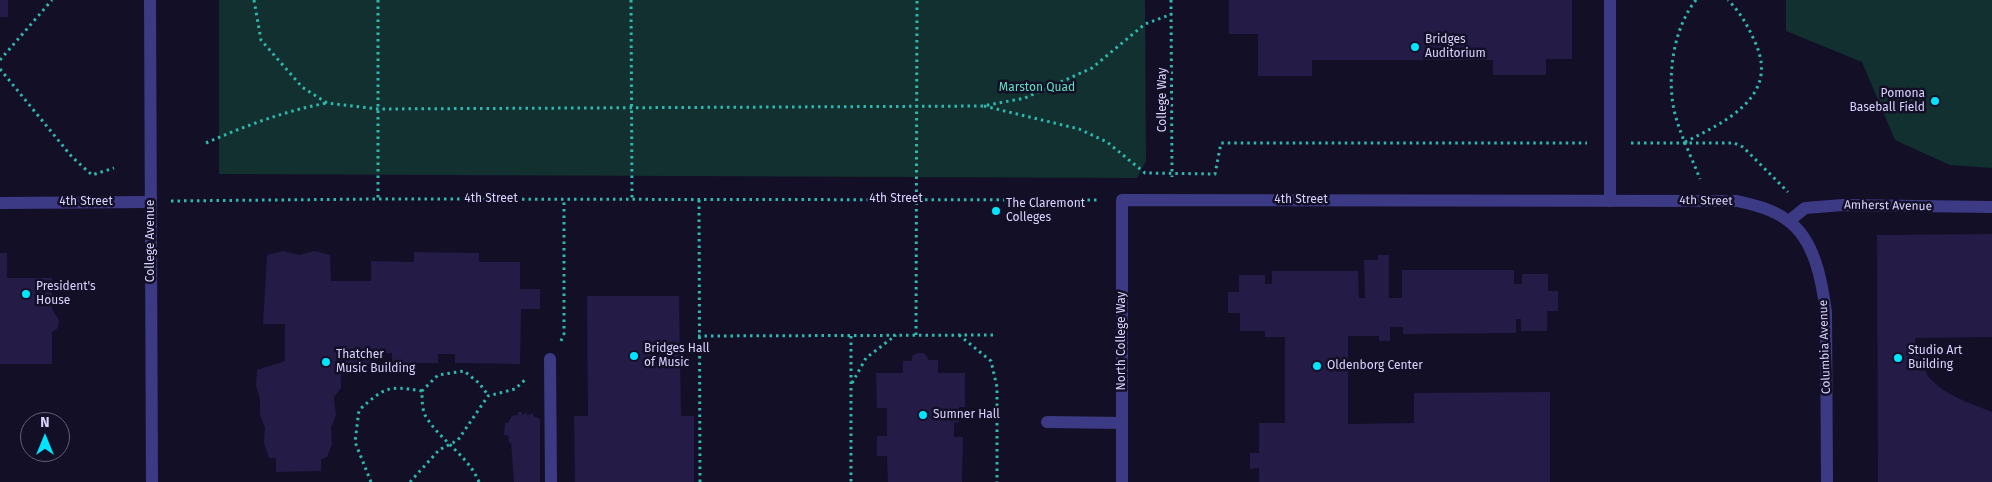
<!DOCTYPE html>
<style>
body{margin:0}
#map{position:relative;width:1992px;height:482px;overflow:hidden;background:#130f26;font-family:"Fira Sans",sans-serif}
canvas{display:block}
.north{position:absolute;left:20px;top:412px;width:50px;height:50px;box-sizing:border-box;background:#130f26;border:1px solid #625e7d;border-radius:50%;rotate:0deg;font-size:14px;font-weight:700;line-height:20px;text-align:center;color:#d9d4ff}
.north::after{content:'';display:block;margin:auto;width:18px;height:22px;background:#00e5ff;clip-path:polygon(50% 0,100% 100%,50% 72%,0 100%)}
</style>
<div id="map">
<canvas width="1992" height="482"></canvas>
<div class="north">N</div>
</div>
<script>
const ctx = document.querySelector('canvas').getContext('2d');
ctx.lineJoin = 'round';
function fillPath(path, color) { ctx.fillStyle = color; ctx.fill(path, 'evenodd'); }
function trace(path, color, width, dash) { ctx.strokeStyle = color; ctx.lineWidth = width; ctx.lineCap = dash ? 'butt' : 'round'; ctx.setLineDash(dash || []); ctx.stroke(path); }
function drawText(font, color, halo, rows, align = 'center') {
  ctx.font = font + ' "Fira Sans",sans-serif'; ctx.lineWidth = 5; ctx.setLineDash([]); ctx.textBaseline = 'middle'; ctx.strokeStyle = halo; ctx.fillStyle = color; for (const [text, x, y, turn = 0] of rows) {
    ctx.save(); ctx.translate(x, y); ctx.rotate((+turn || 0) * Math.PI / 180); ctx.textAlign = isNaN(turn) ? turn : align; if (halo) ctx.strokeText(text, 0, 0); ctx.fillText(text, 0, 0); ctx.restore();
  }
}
fillPath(new Path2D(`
 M219 0H1145L1146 161 1137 178 219 174Z
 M1786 0H1992V168L1950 165 1895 140 1862 62 1786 31Z`), '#12302f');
fillPath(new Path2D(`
 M0 0H8V17H0Z
 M1229 0H1572V59H1546V75H1493V60H1312V76H1258V34H1229Z
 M1992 234V337L1915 338 1916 351 1929 378 1943 390 1964 401 1992 412V482H1878L1877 235Z
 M283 251 299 255 314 251 330 255 331 281H371V261L414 262V252L479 253V262H520V289H540V309H521L520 364 455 363V354H438V363H392V353H373L372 368H341V388L334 397 336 415 331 428 332 444 327 457 321 459V471L276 472V458H269L264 443 265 428 260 414V399L256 386 257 370 285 361V324H263L267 255Z
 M0 253H7V278H52V309L59 320 58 328 52 332V364H0Z
 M1378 255H1389V298H1402V270H1514V284H1522V274H1548V291H1558V311H1547V331H1521V319H1516V333L1403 334V327H1390V341H1379V336H1348V424L1414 423V393L1550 392V482H1259V468L1250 469V453H1259V423H1285V337H1265V331H1240V313H1228V292H1239V275H1265V284H1272V271H1358L1359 298H1365L1364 260H1378Z
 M587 296H679L681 416H694V482H575L574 416H588Z
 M918 353H924L929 360H938V373H965V407H959V423L954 422V437H963L962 482H888L887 456H877V436H887V408H877L876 373H903V361H911L913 355Z
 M518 412H522V415L527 412V415L533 413V416L540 419V482H514L511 442 509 443 508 435H504L505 423H508L512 416 518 415Z`), '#241b47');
trace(new Path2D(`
 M254 0 261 40 302 87 327 103 378 109 983 106 1025 98 1092 68 1145 24 1172 14
 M378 0V199
 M631 0 632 199
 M1171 0 1172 177
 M1696 0C1673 28 1666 79 1675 114 1681 137 1692 158 1700 179
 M0 60 52 0
 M0 69 72 157 92 175 114 168
 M984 106 1079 129 1107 142 1145 173 1215 174 1221 143H1587
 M1685 142C1727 121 1780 96 1755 42 1748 26 1740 12 1728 0
 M206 143C245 126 284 111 327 103
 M1631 143H1734L1743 147 1788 192
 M699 200 700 482
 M171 201 378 199 1100 200
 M916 335 917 0
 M959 335 991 361 997 387V482
 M698 336 995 335
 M851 336V482
 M561 341 564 334V199
 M852 383 866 358 896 335
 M371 482 355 442 359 410C384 388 387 385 422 391
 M410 482 439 450 458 440 488 396 515 389 527 378
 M479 482C468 455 439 440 425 415 422 409 422 398 422 391L438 375 464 371 479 383 488 395`), '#2fb8b0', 3, [2.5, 4]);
trace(new Path2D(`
 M1610 0V201
 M1789 221 1805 208 1843 205 1992 207
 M550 359 551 482
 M1047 422 1122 423`), '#3d3a85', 12);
trace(new Path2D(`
 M0 203 151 202
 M1122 482V200L1737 201C1755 205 1772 209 1787 220 1815 239 1822 282 1826 312L1827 482`), '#3d3a85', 12);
trace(new Path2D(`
 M150 0 152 482`), '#3d3a85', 12);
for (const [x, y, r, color] of [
 [1415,47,5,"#00e5ff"],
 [1935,101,5,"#00e5ff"],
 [996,211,5,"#00e5ff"],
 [26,294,5,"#00e5ff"],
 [634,356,5,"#00e5ff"],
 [1898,358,5,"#00e5ff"],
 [326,362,5,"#00e5ff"],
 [1317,366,5,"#00e5ff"],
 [923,415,5,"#00e5ff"]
]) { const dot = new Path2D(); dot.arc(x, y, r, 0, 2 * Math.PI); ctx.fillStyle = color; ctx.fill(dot); trace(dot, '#130f26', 2); }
drawText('12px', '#d9d4ff', '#130f26', [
 ["Bridges",1425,40],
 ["Auditorium",1425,54],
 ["Pomona",1925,94,"right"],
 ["Baseball Field",1925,108,"right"],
 ["The Claremont",1006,204],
 ["Colleges",1006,218],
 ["President's",36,287],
 ["House",36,301],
 ["Bridges Hall",644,349],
 ["of Music",644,363],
 ["Studio Art",1908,351],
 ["Building",1908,365],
 ["Thatcher",336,355],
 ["Music Building",336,369],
 ["Oldenborg Center",1327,366],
 ["Sumner Hall",933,415]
], 'left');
drawText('12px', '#5fe0c0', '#130f26', [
 ["Marston Quad",1037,88]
]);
drawText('12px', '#d9d4ff', '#130f26', [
 ["College Way",1163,100,-90],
 ["4th Street",491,199],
 ["4th Street",896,199],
 ["4th Street",1301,200],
 ["4th Street",1706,201,1],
 ["4th Street",86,202],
 ["Amherst Avenue",1888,206,1],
 ["College Avenue",151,241,-90],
 ["North College Way",1122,341,-90],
 ["Columbia Avenue",1825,347,-92]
]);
</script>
